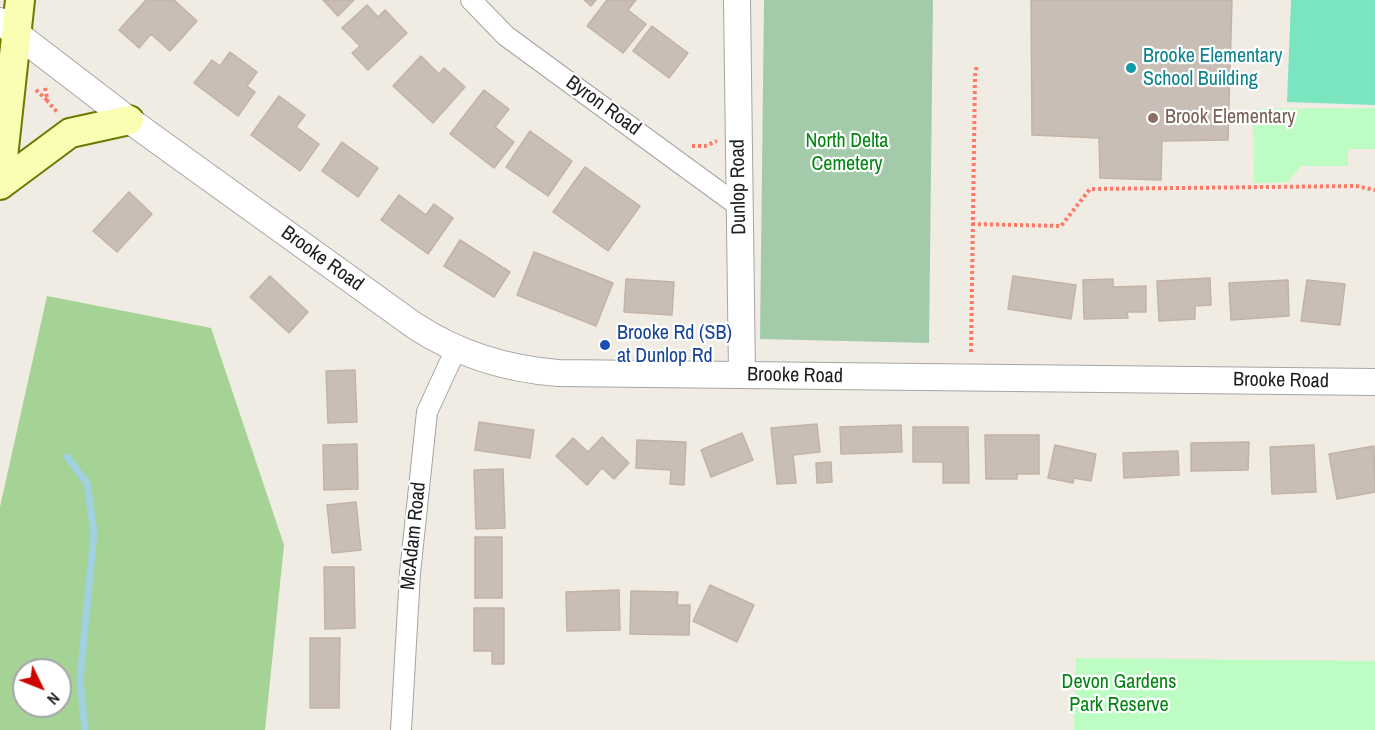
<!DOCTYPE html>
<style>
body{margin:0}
#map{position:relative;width:1375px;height:730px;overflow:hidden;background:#f0ece3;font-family:"Archivo Narrow",sans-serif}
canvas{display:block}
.north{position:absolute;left:12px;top:658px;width:60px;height:60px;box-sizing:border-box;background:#fff;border:2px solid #a5a5a5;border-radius:50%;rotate:133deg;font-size:16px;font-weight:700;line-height:24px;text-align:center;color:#1e1e1e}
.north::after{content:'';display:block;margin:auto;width:21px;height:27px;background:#cc0500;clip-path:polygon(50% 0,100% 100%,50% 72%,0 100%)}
</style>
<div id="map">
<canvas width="1375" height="730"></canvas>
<div class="north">N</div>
</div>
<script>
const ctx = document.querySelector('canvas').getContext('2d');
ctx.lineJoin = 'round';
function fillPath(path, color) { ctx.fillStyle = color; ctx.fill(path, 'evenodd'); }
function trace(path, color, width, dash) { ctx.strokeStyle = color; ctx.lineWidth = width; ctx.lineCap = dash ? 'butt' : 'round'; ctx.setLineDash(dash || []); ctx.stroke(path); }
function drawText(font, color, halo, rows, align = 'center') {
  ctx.font = font + ' "Archivo Narrow",sans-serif'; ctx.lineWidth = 4.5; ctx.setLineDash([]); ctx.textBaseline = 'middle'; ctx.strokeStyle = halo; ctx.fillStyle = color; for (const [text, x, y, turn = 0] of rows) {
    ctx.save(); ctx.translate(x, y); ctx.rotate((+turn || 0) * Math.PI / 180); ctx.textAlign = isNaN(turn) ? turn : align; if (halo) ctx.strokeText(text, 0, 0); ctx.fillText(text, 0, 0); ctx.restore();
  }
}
fillPath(new Path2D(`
 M47 296 211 328 284 545 265 730H0V507ZM24 670H60V706H24Z`), '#a5d295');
fillPath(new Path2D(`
 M764 0H933L929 343 760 339Z`), '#a3cbaa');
fillPath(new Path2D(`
 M1375 108V149H1348V166H1301L1288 182 1254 183 1253 109Z
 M1076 658 1375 661V730H1074Z`), '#bdfdc3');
fillPath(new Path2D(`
 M1291 0H1375V105L1287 102Z`), '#7be5bf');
trace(new Path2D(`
 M67 457 87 483 94 533 80 680 85 730`), '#a0d1e1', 7);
const building = new Path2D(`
 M146 0H174L197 21 170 51 151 34 139 48 119 30Z
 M323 0H354L338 16Z
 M584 0H596L591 6Z
 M607 0H636L628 10 646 24 623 53 587 26Z
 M1031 0H1232L1228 140 1162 141 1161 180 1100 178 1099 138 1032 135Z
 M367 5 378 17 385 10 407 33 368 70 352 53 360 46 342 28Z
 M652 26 688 53 669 78 633 51Z
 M230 52 257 72 247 86 255 92 238 116 194 83 212 60 220 66Z
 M421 56 439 74 444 68 465 87 433 123 393 86Z
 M484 90 509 109 495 127 514 142 494 168 450 134Z
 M279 96 305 115 296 127 319 144 300 171 251 135Z
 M530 131 572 161 548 196 506 167Z
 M342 142 378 168 358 197 322 171Z
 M585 167 640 206 608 251 553 212Z
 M129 192 152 214 117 252 93 231Z
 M399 195 426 215 434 204 453 218 428 254 381 220Z
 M460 240 510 272 494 297 444 266Z
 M534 252 613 283 596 326 517 295Z
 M270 276 308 312 289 333 250 297Z
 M1013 276 1076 285 1071 319 1008 309Z
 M1210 278 1211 305 1195 306V319L1159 321 1157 281Z
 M626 279 674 282 672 315 624 312Z
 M1113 279V287L1146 286V312H1127L1128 318 1084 319 1083 280Z
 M1288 280 1289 316 1231 320 1229 283Z
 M1307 280 1345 284 1340 325 1301 321Z
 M355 370 357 422 328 423 326 371Z
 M479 422 534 430 530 458 475 450Z
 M817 424 820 452 793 455 796 483 777 484 771 428Z
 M901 425 902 452 841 454 840 427Z
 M913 427H968L969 483H943V462H913Z
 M742 433 753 460 711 477 701 450Z
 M985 435H1039V474H1017V479H986Z
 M602 437 629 463 614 479 602 468 587 485 556 456 573 438 588 452Z
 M637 440 686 442 684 485 670 484 671 470 636 468Z
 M1249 442 1248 470 1191 471V443Z
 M357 444 358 489 324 490 323 445Z
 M1055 445 1096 454 1091 481 1074 478 1073 483 1048 478Z
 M1314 445 1316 492 1272 494 1270 447Z
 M1374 446 1375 492 1337 499 1329 454Z
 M1178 451 1179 475 1124 478 1123 453Z
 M831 462 832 482 817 483 816 463Z
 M503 469 505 528 476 529 474 470Z
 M356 502 361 550 332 553 327 505Z
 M475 537H502V598H475Z
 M324 567H354L355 628 325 629Z
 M710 585 754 605 737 642 693 621Z
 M619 590 620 630 567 631 566 592Z
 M631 591 678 592 677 605H690L689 635 630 634Z
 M474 608H504V664H492V651H474Z
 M310 638H340L339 708H310Z`);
fillPath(building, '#c8beb6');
trace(building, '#c3b3a4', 1.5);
const minor = new Path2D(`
 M471 0 506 36 740 207
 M401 730 410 573 427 412 456 349`);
const tertiary = new Path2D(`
 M737 0 742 375
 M0 21 129 120 415 326C458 354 507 369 558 373L1375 382`);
const secondary = new Path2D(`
 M0 185 20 0
 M0 185 70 133 129 120`);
trace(minor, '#a5a5a5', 22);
trace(tertiary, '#a5a5a5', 28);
trace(secondary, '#6a7a00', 32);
trace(new Path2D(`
 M45 88 48 102 58 113
 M36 90 48 101
 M692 146H705L717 141
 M972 224 1061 226 1090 189 1356 186 1375 190
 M971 352 975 76 977 65`), '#ff7965', 4, [3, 3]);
trace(minor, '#fff', 20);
trace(tertiary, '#fff', 26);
trace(secondary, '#f9feb3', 28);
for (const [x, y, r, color] of [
 [1131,68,6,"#0f9aa8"],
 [1153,118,6,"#8d6e63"],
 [605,345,6,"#1a4fb4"]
]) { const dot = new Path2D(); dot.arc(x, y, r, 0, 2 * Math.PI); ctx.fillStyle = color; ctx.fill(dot); trace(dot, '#fff', 2); }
drawText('20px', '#0d838f', '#fff', [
 ["Brooke Elementary",1143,57],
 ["School Building",1143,80]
], 'left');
drawText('20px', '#1e1e1e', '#fff', [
 ["Byron Road",603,106,36],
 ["Dunlop Road",739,187,-91],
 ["Brooke Road",322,259,36],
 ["Brooke Road",795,376,1],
 ["Brooke Road",1281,381,1],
 ["McAdam Road",414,536,-84]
]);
drawText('20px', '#785e54', '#fff', [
 ["Brook Elementary",1165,118]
], 'left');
drawText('20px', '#038511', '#fff', [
 ["North Delta",847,142],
 ["Cemetery",847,165],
 ["Devon Gardens",1119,683],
 ["Park Reserve",1119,706]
]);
drawText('20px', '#164399', '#fff', [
 ["Brooke Rd (SB)",617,334],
 ["at Dunlop Rd",617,357]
], 'left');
</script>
